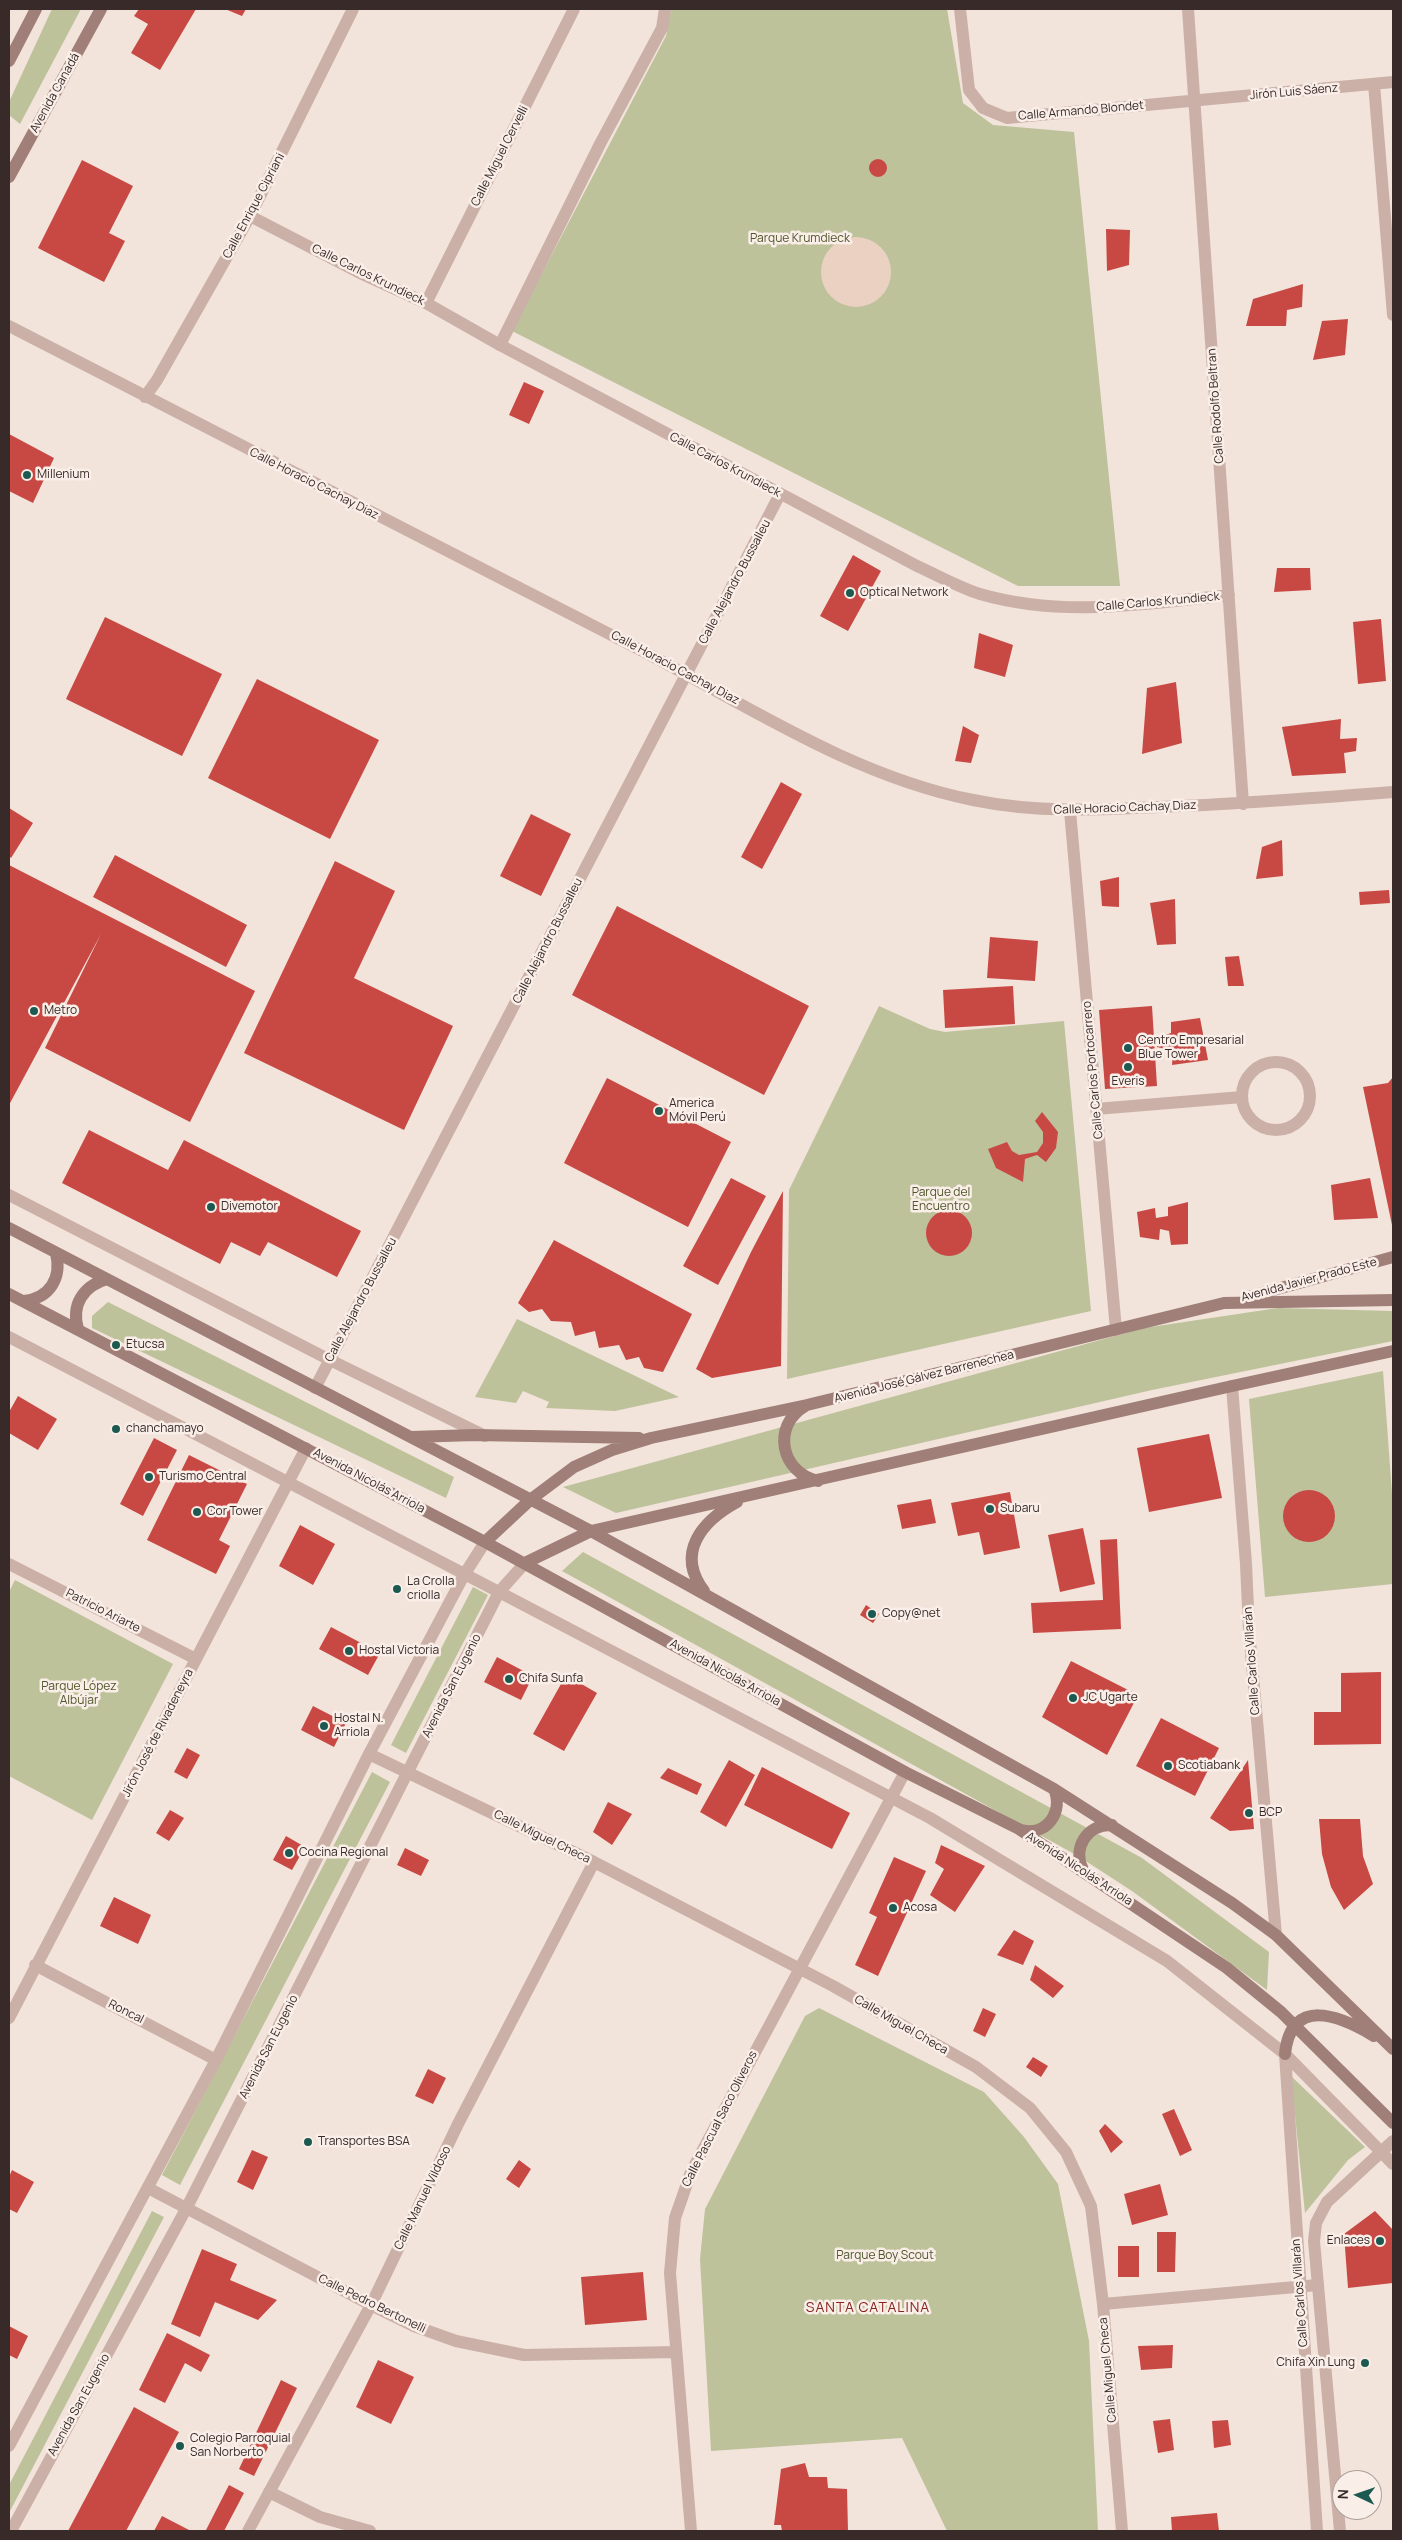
<!DOCTYPE html>
<meta charset="utf-8">
<style>
body{margin:0}
#map{position:relative;width:1402px;height:2540px;overflow:hidden;background:#f2e3db;font-family:Manrope,sans-serif}
canvas{display:block}
.frame{position:absolute;inset:0;border:10px solid #372a28;pointer-events:none}
.north{position:absolute;left:1332px;top:2470px;width:50px;height:50px;box-sizing:border-box;background:#faeee8;border:1px solid #aca09b;border-radius:50%;rotate:273deg;font-size:14px;font-weight:700;line-height:20px;text-align:center;color:#372a28}
.north::after{content:'';display:block;margin:auto;width:18px;height:22px;background:#1c5951;clip-path:polygon(50% 0,100% 100%,50% 72%,0 100%)}
</style>
<div id="map">
<canvas width="1402" height="2540"></canvas>
<div class="frame"></div>
<div class="north">N</div>
</div>
<script>
const ctx = document.querySelector('canvas').getContext('2d');
ctx.lineJoin = 'round';
function fillPath(path, color) { ctx.fillStyle = color; ctx.fill(path, 'evenodd'); }
function trace(path, color, width, dash) { ctx.strokeStyle = color; ctx.lineWidth = width; ctx.lineCap = dash ? 'butt' : 'round'; ctx.setLineDash(dash || []); ctx.stroke(path); }
function drawText(font, color, halo, rows, align = 'center') {
  ctx.font = font + ' Manrope,sans-serif'; ctx.lineWidth = 5; ctx.setLineDash([]); ctx.textBaseline = 'middle'; ctx.strokeStyle = halo; ctx.fillStyle = color; for (const [text, x, y, turn = 0] of rows) {
    ctx.save(); ctx.translate(x, y); ctx.rotate((+turn || 0) * Math.PI / 180); ctx.textAlign = isNaN(turn) ? turn : align; if (halo) ctx.strokeText(text, 0, 0); ctx.fillText(text, 0, 0); ctx.restore();
  }
}
fillPath(new Path2D(`
 M52 9H81L20 124 9 115V102Z
 M671 9H947L963 103 993 125 1074 132 1120 586H1018L512 331 666 36Z
 M879 1006 930 1029 945 1032 1064 1021 1091 1311 787 1379 789 1190Z
 M108 1302 454 1477 446 1498 92 1328V1316Z
 M1278 1308 1393 1311V1341L1152 1390 616 1513 563 1487 1144 1328Z
 M517 1319 679 1397 615 1411 546 1408 549 1402 523 1391 516 1403 475 1397Z
 M1383 1371 1393 1507V1584L1265 1597 1249 1399Z
 M583 1552 1142 1858 1269 1952 1267 1990 1132 1891 1078 1856 562 1571Z
 M15 1580 173 1664 92 1820 9 1776V1592Z
 M473 1587 488 1595 406 1753 391 1745Z
 M372 1772 390 1782 180 2185 162 2175Z
 M819 2008 984 2092 1024 2137 1058 2184 1089 2341 1098 2531H947L902 2438 711 2451 700 2259 705 2209 805 2016Z
 M1291 2076 1365 2147 1348 2160 1305 2213Z
 M152 2211 164 2217 9 2513V2485Z`), '#bdc29b');
fillPath(new Path2D(`
 M821 272a35 35 0 1 1 70 0a35 35 0 1 1-70 0Z`), '#ebd1c2');
fillPath(new Path2D(`
 M139 9H196L160 70 131 53 148 24 134 16Z
 M225 9H246L242 16Z
 M869 168a9 9 0 1 1 18 0a9 9 0 1 1-18 0Z
 M82 160 133 186 109 233 125 241 104 282 38 248Z
 M1106 229 1130 230 1129 265 1107 271Z
 M1303 284 1302 307 1287 310 1286 326H1246L1253 299Z
 M1348 319 1345 355 1313 360 1322 321Z
 M524 382 544 391 529 424 509 415Z
 M9 434 54 458 33 503 9 491Z
 M853 555 881 571 848 631 820 616Z
 M1277 568H1310L1311 590 1274 592Z
 M105 617 222 674 182 756 66 699Z
 M1381 619 1386 681 1358 684 1353 622Z
 M979 633 1013 645 1005 677 974 668Z
 M257 679 379 740 330 839 208 778Z
 M1176 682 1182 743 1142 754 1147 688Z
 M1341 719 1340 739 1357 738 1356 751 1344 753 1346 773 1292 776 1282 727Z
 M963 726 979 735 971 763 955 761Z
 M781 782 802 794 762 869 741 857Z
 M9 808 33 823 11 858 9 856Z
 M531 814 571 834 541 896 500 876Z
 M1282 840 1283 876 1256 879 1262 847Z
 M115 855 247 925 226 967 93 897Z
 M335 861 395 891 354 978 453 1026 404 1130 244 1053Z
 M9 865 255 991 190 1122 45 1048 101 934 9 1105Z
 M1119 877V907L1102 906 1100 881Z
 M1389 890 1390 903 1360 905 1359 892Z
 M1175 899 1176 944 1157 945 1150 903Z
 M617 906 809 1006 764 1095 572 995Z
 M990 937 1038 941 1035 981 987 978Z
 M1239 956 1244 986H1228L1225 957Z
 M1013 986 1015 1024 945 1028 943 990Z
 M1152 1006 1157 1086 1105 1089 1099 1010Z
 M1200 1018 1208 1060 1172 1065 1173 1051 1157 1047 1156 1038 1171 1033V1022Z
 M1393 1077V1225H1392L1363 1087 1388 1083Z
 M607 1078 731 1142 688 1227 564 1163Z
 M1042 1112 1058 1132 1056 1148 1046 1162 1037 1155 1025 1159 1023 1182 996 1168 988 1149 1007 1142 1012 1151 1019 1155 1037 1152 1043 1143V1132L1035 1121Z
 M89 1130 168 1170 184 1140 361 1231 337 1277 268 1242 260 1256 231 1242 220 1264 62 1183Z
 M731 1178 766 1196 718 1285 683 1266Z
 M1370 1178 1378 1218 1334 1220 1331 1185Z
 M783 1191 781 1366 712 1378 696 1369 751 1252Z
 M1188 1202V1244L1171 1245 1169 1231 1160 1229 1159 1240 1140 1237 1137 1212 1155 1208 1156 1218 1168 1216V1207Z
 M926 1233a23 23 0 1 1 46 0a23 23 0 1 1-46 0Z
 M554 1240 692 1314 663 1372 644 1368 639 1357 626 1360 619 1345 599 1348 595 1331 575 1336 571 1322 551 1321 542 1309 529 1312 518 1303Z
 M18 1396 57 1419 38 1450 9 1433V1412Z
 M1209 1434 1222 1498 1149 1512 1137 1448Z
 M154 1438 177 1450 143 1516 120 1504Z
 M189 1455 247 1484 219 1540 230 1546 216 1574 147 1540Z
 M1283 1516a26 26 0 1 1 52 0a26 26 0 1 1-52 0Z
 M1010 1492 1020 1548 984 1555 979 1532 958 1536 951 1503Z
 M931 1499 936 1523 902 1529 897 1505Z
 M300 1525 335 1544 313 1585 279 1566Z
 M1083 1528 1095 1584 1060 1592 1048 1535Z
 M1117 1539 1121 1629 1033 1633 1031 1603 1103 1600 1100 1540Z
 M866 1605 879 1614 873 1623 860 1615Z
 M331 1627 380 1653 368 1675 319 1649Z
 M497 1657 533 1676 521 1700 484 1682Z
 M1071 1661 1138 1695 1107 1755 1042 1717Z
 M1381 1672V1744L1314 1745V1712H1341V1673Z
 M566 1675 597 1693 564 1751 533 1734Z
 M313 1706 346 1723 334 1747 301 1730Z
 M1161 1718 1219 1748 1195 1796 1136 1766Z
 M187 1748 200 1755 187 1779 174 1772Z
 M729 1760 755 1775 726 1827 700 1812Z
 M1248 1760 1254 1829 1230 1831 1210 1818Z
 M762 1767 850 1813 832 1849 744 1805Z
 M668 1768 702 1784 697 1795 660 1778Z
 M608 1802 632 1814 612 1845 593 1832Z
 M170 1810 184 1818 169 1841 156 1833Z
 M1319 1819H1360L1363 1856 1373 1884 1344 1910 1331 1887 1322 1854Z
 M286 1836 305 1847 292 1870 273 1860Z
 M941 1845 985 1866 955 1912 930 1895 944 1869 935 1863Z
 M405 1848 429 1860 421 1876 397 1865Z
 M894 1857 926 1871 878 1976 855 1965 877 1917 869 1913Z
 M114 1897 151 1915 138 1944 100 1926Z
 M1014 1930 1034 1941 1023 1965 997 1955Z
 M1035 1965 1064 1986 1053 1998 1030 1980Z
 M983 2008 996 2014 985 2037 973 2031Z
 M1033 2057 1048 2066 1041 2077 1026 2067Z
 M428 2069 446 2078 433 2104 415 2096Z
 M1174 2109 1192 2150 1180 2156 1162 2114Z
 M1105 2124 1123 2142 1111 2153 1099 2131Z
 M252 2150 268 2157 253 2190 237 2182Z
 M519 2160 531 2169 519 2188 506 2179Z
 M12 2170 34 2182 17 2213 9 2209V2177Z
 M1160 2184 1168 2215 1132 2225 1124 2194Z
 M1375 2211 1393 2230V2283L1348 2288 1344 2234Z
 M1157 2232H1176L1175 2272H1157Z
 M1118 2246H1139V2277H1118Z
 M202 2249 237 2264 230 2280 277 2300 258 2320 215 2302 200 2337 171 2324Z
 M643 2272 647 2320 585 2325 581 2277Z
 M9 2326 28 2336 17 2359 9 2355Z
 M167 2333 210 2355 201 2372 185 2363 165 2403 139 2390Z
 M1173 2345 1172 2368 1141 2370 1138 2346Z
 M378 2360 414 2377 391 2424 356 2407Z
 M281 2380 297 2388 254 2476 239 2469Z
 M134 2407 179 2432 126 2531H68Z
 M1170 2419 1174 2450 1158 2453 1153 2421Z
 M1228 2420 1231 2445 1214 2448 1212 2421Z
 M805 2463 809 2477H827L828 2488 847 2489 848 2531H782L781 2525H774L781 2469Z
 M229 2485 244 2493 224 2531H210L206 2530Z
 M1217 2513 1219 2531H1172L1171 2517Z
 M162 2516 191 2531H154Z`), '#c84944');
trace(new Path2D(`
 M500 345 600 144 662 28 665 9`), '#cbb0a7', 12);
trace(new Path2D(`
 M960 9 969 90 983 108 1007 118 1393 82
 M1188 9 1243 804
 M1374 84 1393 315
 M250 216 360 273 426 303 500 345 917 566C937 575 958 587 980 594 1063 618 1144 604 1229 595
 M426 303 574 9
 M9 326C214 433 420 537 625 642 738 699 847 775 973 800 1036 813 1097 810 1160 807 1238 804 1316 798 1393 792
 M145 397 157 380 250 216 353 9
 M1070 811 1116 1330
 M1242 1096a34 34 0 1 1 68 0a34 34 0 1 1-68 0Z
 M1096 1109 1242 1097
 M9 1195 330 1360 485 1436
 M9 1337 499 1592
 M315 1388 780 494
 M9 1564 196 1659
 M369 1754 594 1862 833 1986 976 2067 1030 2108 1066 2152 1091 2206 1103 2304 1122 2531
 M35 1965 216 2060
 M9 2018 306 1448
 M148 2188 371 2305 414 2326 456 2341 524 2355 676 2352
 M1103 2304 1318 2285
 M269 2492 320 2517 370 2531
 M248 2531 371 2305 458 2124 594 1862
 M691 2531 670 2273 675 2218 691 2172 905 1772`), '#cbb0a7', 12);
trace(new Path2D(`
 M1232 1386 1246 1564 1249 1630 1276 1935
 M499 1592 930 1818 1167 1961 1285 2054 1393 2164
 M1285 2054 1317 2531
 M9 2446 216 2060 369 1754 464 1575 485 1542
 M11 2531 186 2209 499 1592 525 1563
 M1340 2531 1314 2241 1316 2223 1327 2202 1393 2141`), '#cbb0a7', 12);
trace(new Path2D(`
 M9 61 36 9
 M9 177 101 9
 M9 1228 591 1531 1054 1789 1232 1903 1276 1935 1393 2049
 M9 1294 485 1542 905 1772 1019 1829 1227 1968 1281 2012 1393 2123
 M1248 1297 1393 1257
 M24 1301C50 1298 62 1278 56 1253
 M78 1329C71 1305 83 1286 107 1279
 M805 1406C771 1426 781 1473 818 1481
 M411 1437 475 1435 639 1438
 M485 1542 530 1500 574 1467 612 1450 651 1438 807 1405 1224 1303 1393 1300
 M525 1563 591 1531 1232 1386 1393 1351
 M704 1591C675 1553 702 1521 737 1502
 M1021 1830C1047 1837 1064 1811 1054 1789
 M1083 1870C1072 1848 1087 1824 1112 1825
 M1285 2054C1291 1996 1339 2015 1374 2036`), '#9f7f78', 12);
for (const [x, y, r, color] of [
 [27,475,5,"#1c5951"],
 [850,593,5,"#1c5951"],
 [34,1011,5,"#1c5951"],
 [1128,1048,5,"#1c5951"],
 [1128,1067,5,"#1c5951"],
 [659,1111,5,"#1c5951"],
 [211,1207,5,"#1c5951"],
 [116,1345,5,"#1c5951"],
 [116,1429,5,"#1c5951"],
 [149,1477,5,"#1c5951"],
 [990,1509,5,"#1c5951"],
 [197,1512,5,"#1c5951"],
 [397,1589,5,"#1c5951"],
 [872,1614,5,"#1c5951"],
 [349,1651,5,"#1c5951"],
 [509,1679,5,"#1c5951"],
 [1073,1698,5,"#1c5951"],
 [324,1726,5,"#1c5951"],
 [1168,1766,5,"#1c5951"],
 [1249,1813,5,"#1c5951"],
 [289,1853,5,"#1c5951"],
 [893,1908,5,"#1c5951"],
 [308,2142,5,"#1c5951"],
 [1380,2241,5,"#1c5951"],
 [1365,2363,5,"#1c5951"],
 [180,2446,5,"#1c5951"]
]) { const dot = new Path2D(); dot.arc(x, y, r, 0, 2 * Math.PI); ctx.fillStyle = color; ctx.fill(dot); trace(dot, '#faeee8', 2); }
drawText('12px', '#372a28', '#faeee8', [
 ["Jirón Luis Sáenz",1294,92,-5],
 ["Avenida Canadá",55,93,-61],
 ["Calle Armando Blondet",1081,111,-5],
 ["Calle Miguel Cervelli",500,156,-63],
 ["Calle Enrique Cipriani",254,206,-62],
 ["Calle Carlos Krundieck",368,275,26],
 ["Calle Rodolfo Beltran",1216,406,-94],
 ["Calle Carlos Krundieck",725,465,28],
 ["Calle Horacio Cachay Diaz",314,484,27],
 ["Calle Alejandro Bussalleu",735,582,-62],
 ["Calle Carlos Krundieck",1158,602,-5],
 ["Calle Horacio Cachay Diaz",675,668,28],
 ["Calle Horacio Cachay Diaz",1125,808,-2],
 ["Calle Alejandro Bussalleu",548,941,-63],
 ["Calle Carlos Portocarrero",1093,1070,-95],
 ["Avenida Javier Prado Este",1309,1280,-15],
 ["Calle Alejandro Bussalleu",361,1300,-62],
 ["Avenida José Gálvez Barrenechea",924,1377,-14],
 ["Avenida Nicolás Arriola",369,1481,28],
 ["Patricio Ariarte",103,1611,27],
 ["Calle Carlos Villarán",1252,1661,-94],
 ["Avenida Nicolás Arriola",725,1673,29],
 ["Avenida San Eugenio",452,1686,-63],
 ["Jirón José de Rivadeneyra",158,1733,-63],
 ["Calle Miguel Checa",542,1837,26],
 ["Avenida Nicolás Arriola",1079,1869,33],
 ["Roncal",126,2012,27],
 ["Calle Miguel Checa",901,2025,30],
 ["Avenida San Eugenio",269,2047,-63],
 ["Calle Pascual Saco Oliveros",720,2119,-63],
 ["Calle Manuel Vildoso",423,2198,-64],
 ["Calle Carlos Villarán",1300,2293,-94],
 ["Calle Pedro Bertonelli",372,2304,26],
 ["Calle Miguel Checa",1108,2370,-95],
 ["Avenida San Eugenio",79,2405,-61]
]);
drawText('12px', '#4f562b', '#faeee8', [
 ["Parque Krumdieck",800,239],
 ["Parque del",941,1193],
 ["Encuentro",941,1207],
 ["Parque López",79,1687],
 ["Albújar",79,1701],
 ["Parque Boy Scout",885,2256]
]);
drawText('12px', '#372a28', '#faeee8', [
 ["Millenium",37,475],
 ["Optical Network",860,593],
 ["Metro",44,1011],
 ["Centro Empresarial",1138,1041],
 ["Blue Tower",1138,1055],
 ["Everis",1128,1082,"center"],
 ["America",669,1104],
 ["Móvil Perú",669,1118],
 ["Divemotor",221,1207],
 ["Etucsa",126,1345],
 ["chanchamayo",126,1429],
 ["Turismo Central",159,1477],
 ["Subaru",1000,1509],
 ["Cor Tower",207,1512],
 ["La Crolla",407,1582],
 ["criolla",407,1596],
 ["Copy@net",882,1614],
 ["Hostal Victoria",359,1651],
 ["Chifa Sunfa",519,1679],
 ["JC Ugarte",1083,1698],
 ["Hostal N.",334,1719],
 ["Arriola",334,1733],
 ["Scotiabank",1178,1766],
 ["BCP",1259,1813],
 ["Cocina Regional",299,1853],
 ["Acosa",903,1908],
 ["Transportes BSA",318,2142],
 ["Enlaces",1370,2241,"right"],
 ["Chifa Xin Lung",1355,2363,"right"],
 ["Colegio Parroquial",190,2439],
 ["San Norberto",190,2453]
], 'left');
ctx.letterSpacing = '1px';
drawText('14px', '#88231f', '#faeee8', [
 ["SANTA CATALINA",868,2308]
]);
ctx.letterSpacing = '0px';
</script>
